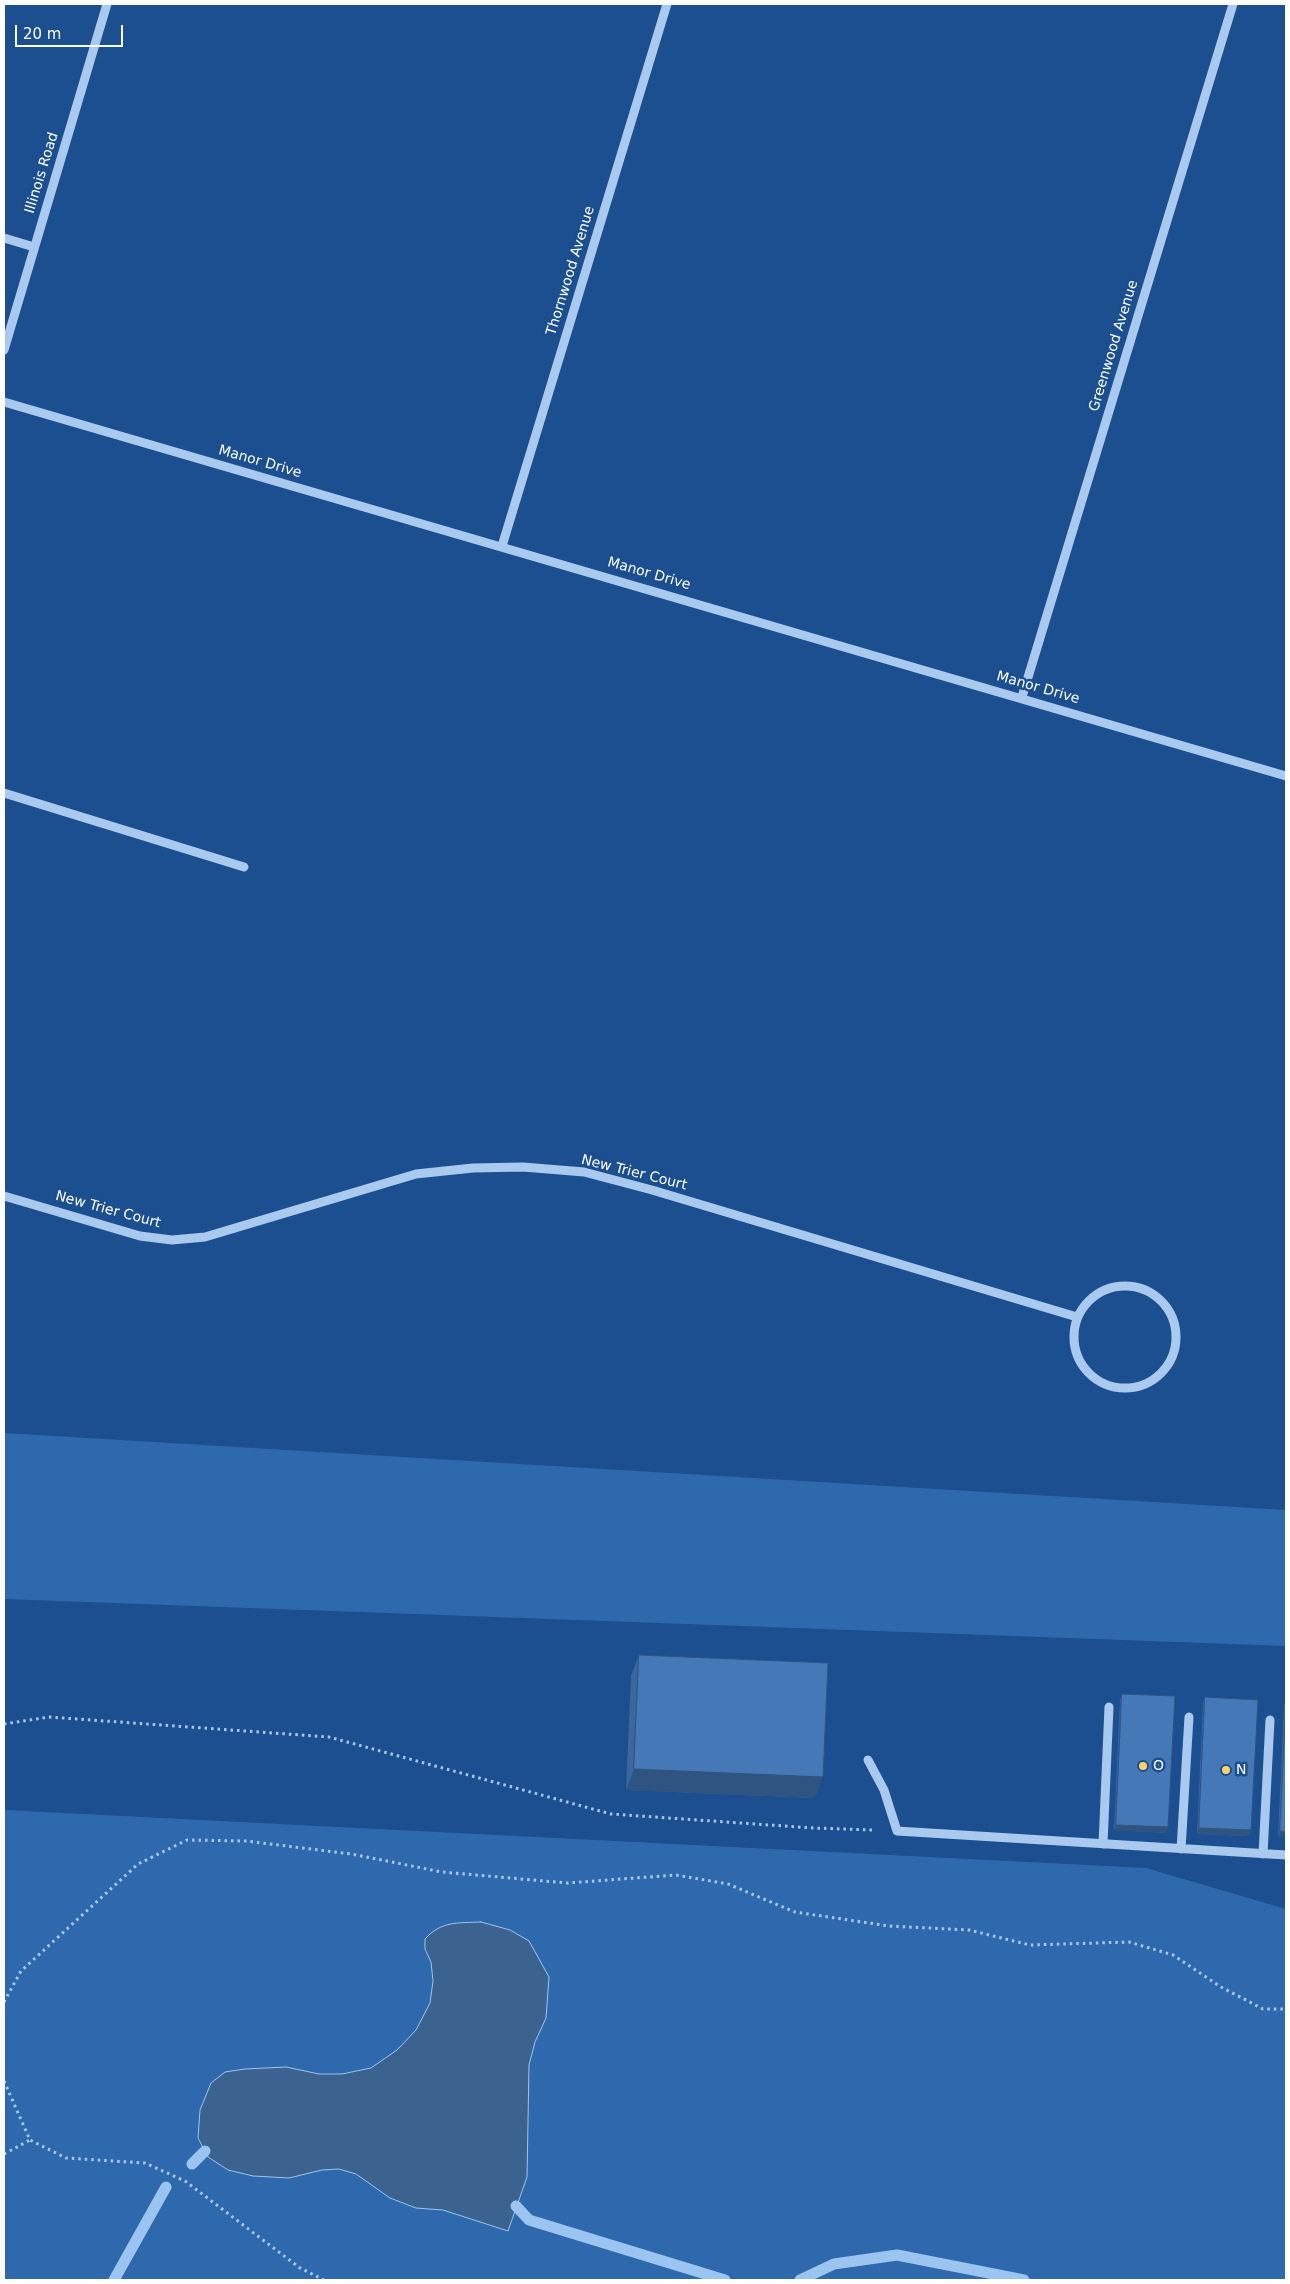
<!DOCTYPE html>
<style>
body{margin:0}
#map{position:relative;width:1290px;height:2284px;overflow:hidden;background:#1b4f8f;font-family:"DejaVu Sans",sans-serif}
canvas{display:block}
.frame{position:absolute;inset:0;border:5px solid #fff;pointer-events:none}
.scale{position:absolute;left:15px;top:25px;width:108px;height:22px;box-sizing:border-box;border:2px solid #fff;border-top:0;padding-left:6px;font-size:15px;line-height:18px;white-space:nowrap;color:#fff;-webkit-text-stroke:4px #1b4f8f;paint-order:stroke}
</style>
<div id="map">
<canvas width="1290" height="2284"></canvas>
<div class="frame"></div>
<div class="scale">20 m</div>
</div>
<script>
const ctx = document.querySelector('canvas').getContext('2d');
ctx.lineJoin = 'round';
function fillPath(path, color) { ctx.fillStyle = color; ctx.fill(path, 'evenodd'); }
function trace(path, color, width, dash) { ctx.strokeStyle = color; ctx.lineWidth = width; ctx.lineCap = dash ? 'butt' : 'round'; ctx.setLineDash(dash || []); ctx.stroke(path); }
function drawText(font, color, halo, rows, align = 'center') {
  ctx.font = font + ' "DejaVu Sans",sans-serif'; ctx.lineWidth = 5; ctx.setLineDash([]); ctx.textBaseline = 'middle'; ctx.strokeStyle = halo; ctx.fillStyle = color; for (const [text, x, y, turn = 0] of rows) {
    ctx.save(); ctx.translate(x, y); ctx.rotate((+turn || 0) * Math.PI / 180); ctx.textAlign = isNaN(turn) ? turn : align; if (halo) ctx.strokeText(text, 0, 0); ctx.fillText(text, 0, 0); ctx.restore();
  }
}
fillPath(new Path2D(`
 M4 1433 1286 1510V1646L4 1599Z
 M4 1810 1146 1868 1286 1909V2280H4Z`), '#2e69ad');
const water = new Path2D(`
 M481 1922 510 1930 529 1941 549 1977 546 2018 535 2042 529 2065 527 2177 508 2231 443 2210 416 2208 390 2198 356 2174 339 2169 322 2170 289 2178 253 2176 228 2170 208 2157 198 2138 200 2110 211 2083 225 2072 245 2069 286 2067 319 2074H342L371 2068 397 2050 416 2030 430 2003 433 1981 431 1962 425 1949V1939C441 1921 458 1923 481 1922Z`);
fillPath(water, '#3c6290');
trace(water, '#9cc4f0', 1);
trace(new Path2D(`
 M192 2164 205 2151
 M516 2206 529 2220 725 2280
 M114 2280 166 2187
 M800 2280 834 2264 897 2255 1024 2280`), '#9cc4f0', 11);
trace(new Path2D(`
 M4 1724 49 1717 329 1737 611 1814 813 1828 872 1830
 M4 2002 21 1971 138 1864 187 1840 246 1841 351 1854 442 1872 567 1883 676 1875 728 1884 795 1912 889 1926 969 1930 1030 1945 1129 1942 1173 1955 1221 1987 1263 2009H1286
 M4 2081 30 2140 66 2158 145 2163 185 2181 300 2268 324 2280
 M4 2154 30 2140`), '#a9c9ee', 3, [2.5, 4]);
trace(new Path2D(`
 M4 238 34 247
 M4 350 107 4
 M4 402 1286 776
 M502 546 667 4
 M1022 697 1233 4
 M4 793 244 867
 M4 1196 140 1236 172 1240 205 1237 416 1174 473 1168 523 1167 584 1172 652 1190 1077 1317
 M1074 1337a51 51 0 1 1 102 0a51 51 0 1 1-102 0Z
 M868 1760 884 1790 897 1831 1286 1855
 M1103 1844 1109 1707
 M1181 1849 1189 1717
 M1263 1854 1270 1720`), '#a9c9ee', 9);
fillPath(new Path2D(`
 M639 1655 815 1798 626 1790 631 1676Z
 M1122 1694 1166 1833 1114 1830 1120 1700Z
 M1205 1697 1251 1830 1249 1836 1197 1834 1203 1703Z
 M1286 1701V1837H1278L1284 1706Z`), '#3a679d');
fillPath(new Path2D(`
 M634 1769 823 1777 815 1798 626 1790Z
 M1116 1825 1168 1827 1166 1833 1114 1830Z
 M1199 1828 1251 1830 1249 1836 1197 1834Z
 M1280 1831 1286 1832V1837H1278Z`), '#305480');
const building = new Path2D(`
 M639 1655 828 1663 823 1777 634 1769Z
 M1122 1694 1175 1696 1168 1827 1116 1825Z
 M1205 1697 1258 1700 1251 1830 1199 1828Z
 M1286 1701V1832L1280 1831Z`);
fillPath(building, '#4478b7');
trace(building, '#305480', 1);
for (const [x, y, r, color] of [
 [1143,1766,5,"#ffd166"],
 [1226,1770,5,"#ffd166"]
]) { const dot = new Path2D(); dot.arc(x, y, r, 0, 2 * Math.PI); ctx.fillStyle = color; ctx.fill(dot); trace(dot, '#1b4f8f', 2); }
drawText('14px', '#fff', '#1b4f8f', [
 ["Illinois Road",42,173,-73],
 ["Thornwood Avenue",571,271,-73],
 ["Greenwood Avenue",1114,346,-73],
 ["Manor Drive",260,462,16],
 ["Manor Drive",649,574,16],
 ["Manor Drive",1038,688,16],
 ["New Trier Court",634,1173,14],
 ["New Trier Court",108,1210,15]
]);
drawText('14px', '#fff', '#1b4f8f', [
 ["O",1153,1766],
 ["N",1236,1770]
], 'left');
</script>
